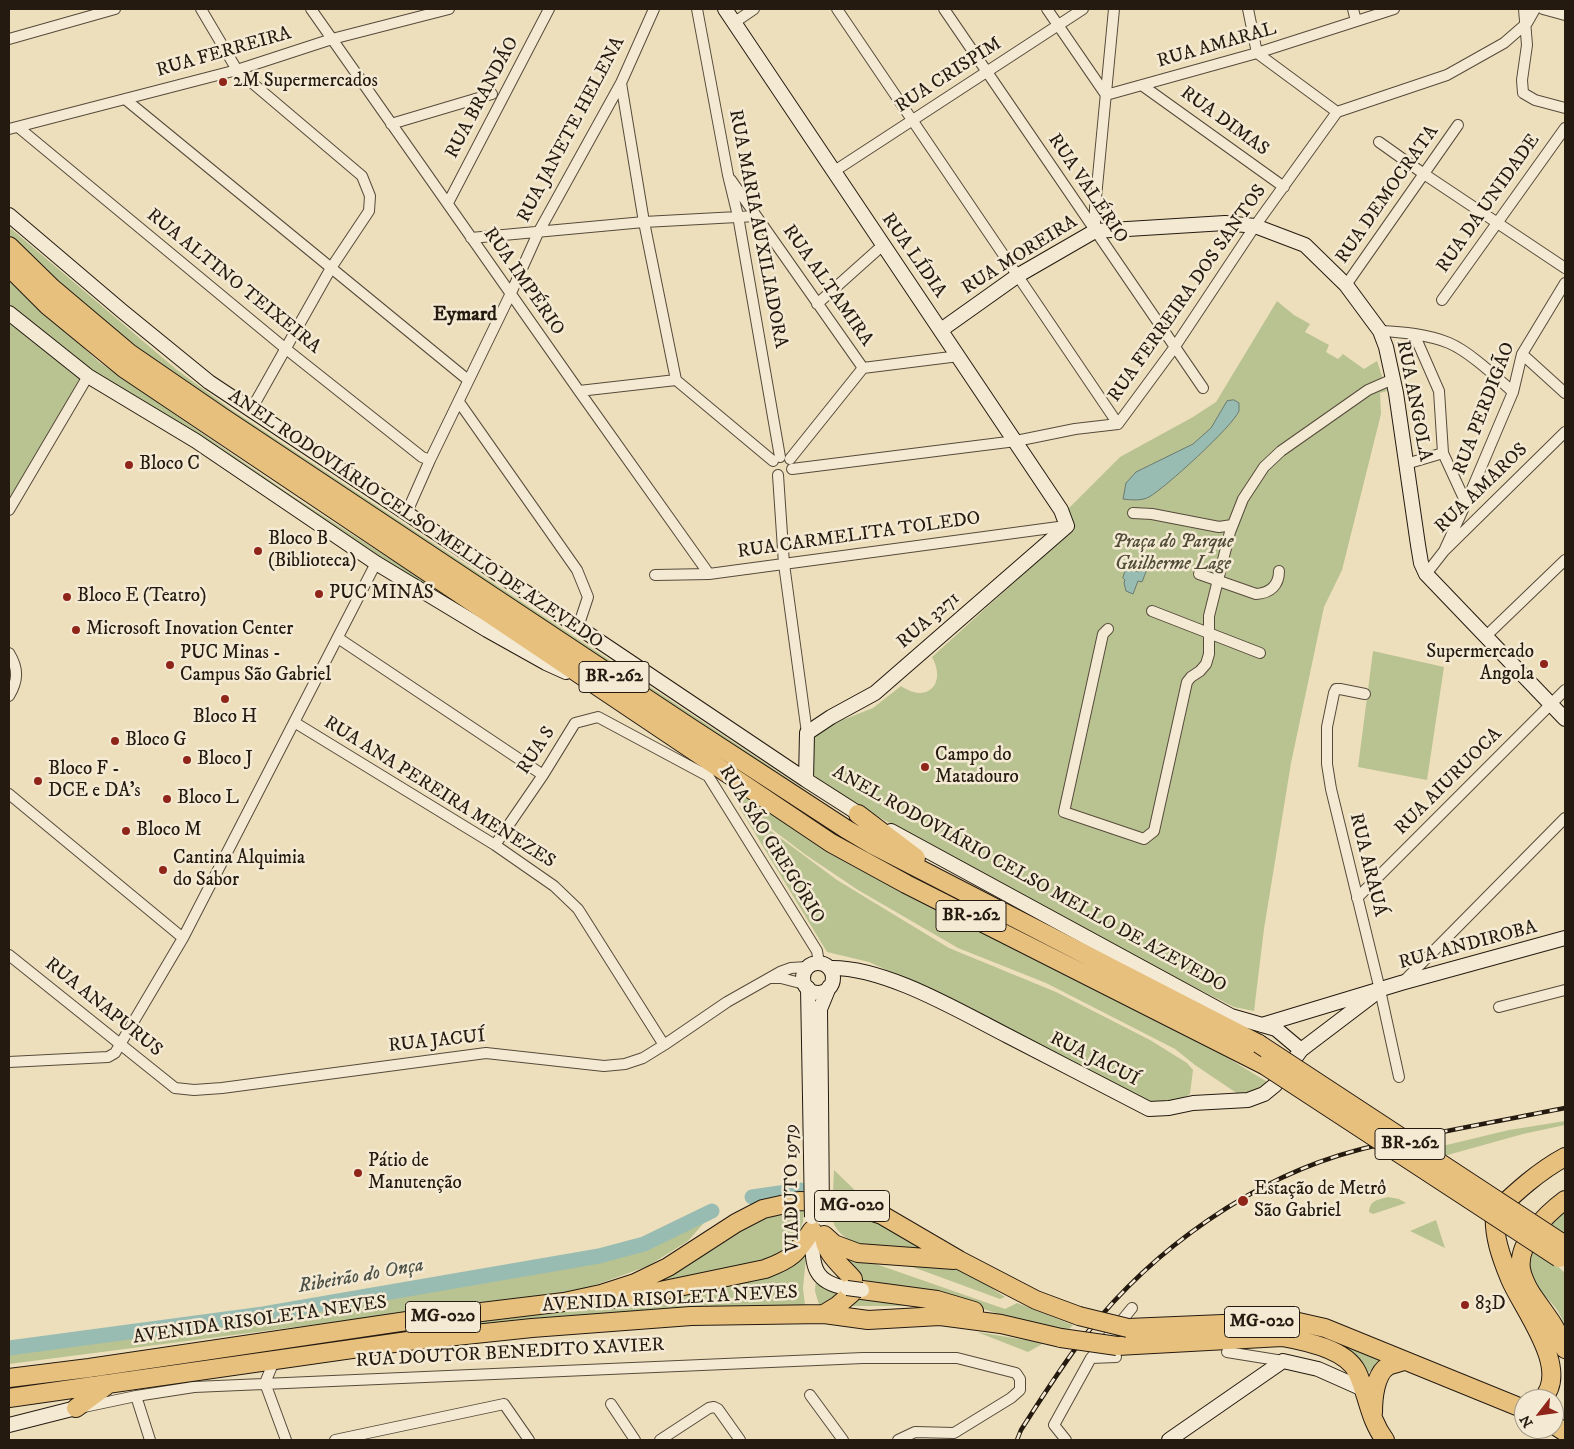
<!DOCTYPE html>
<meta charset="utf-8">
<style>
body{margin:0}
#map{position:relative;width:1574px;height:1449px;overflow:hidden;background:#eedfbc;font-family:"IM FELL DW Pica",serif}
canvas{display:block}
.frame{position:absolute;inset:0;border:10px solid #241a10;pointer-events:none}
.north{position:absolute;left:1514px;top:1389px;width:50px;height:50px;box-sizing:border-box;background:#f4ead3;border:1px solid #a19785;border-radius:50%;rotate:240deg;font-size:14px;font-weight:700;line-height:20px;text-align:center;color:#241a10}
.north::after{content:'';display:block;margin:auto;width:18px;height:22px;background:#8f2418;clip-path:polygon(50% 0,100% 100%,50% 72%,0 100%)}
</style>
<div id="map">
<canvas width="1574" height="1449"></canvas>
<div class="frame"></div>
<div class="north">N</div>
</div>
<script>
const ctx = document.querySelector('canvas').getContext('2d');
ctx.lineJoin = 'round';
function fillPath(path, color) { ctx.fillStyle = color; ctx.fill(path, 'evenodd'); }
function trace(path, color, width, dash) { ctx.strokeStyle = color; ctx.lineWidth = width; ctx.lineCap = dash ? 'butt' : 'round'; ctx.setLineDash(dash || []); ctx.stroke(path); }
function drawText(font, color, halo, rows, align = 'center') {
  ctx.font = font + ' "IM FELL DW Pica",serif'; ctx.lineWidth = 5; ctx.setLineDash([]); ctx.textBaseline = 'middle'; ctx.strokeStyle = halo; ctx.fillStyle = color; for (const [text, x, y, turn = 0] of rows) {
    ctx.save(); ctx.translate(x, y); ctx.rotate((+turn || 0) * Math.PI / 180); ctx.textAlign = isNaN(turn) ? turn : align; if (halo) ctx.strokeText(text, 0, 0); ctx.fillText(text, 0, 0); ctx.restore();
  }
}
fillPath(new Path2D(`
 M9 227 177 370 232 410 771 767 864 830 839 820 113 333 9 239Z
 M9 279 99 362 294 497 491 624 349 539 146 402 87 368 9 307Z
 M1277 301 1294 315 1310 324 1305 332 1329 345 1326 352 1338 359 1343 354 1364 369 1377 361 1387 391 1380 393 1381 414 1342 570 1324 607 1291 763 1264 929 1254 1011 1234 1007 1151 965 954 859 827 788 814 775 812 758 814 739 822 730 840 721 873 708 901 686C927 704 947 684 932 657L1062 539 1072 526 1068 509 1120 457 1193 417 1216 402Z
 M9 313 88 376 9 509Z
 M1373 651 1444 667 1427 780 1358 767Z
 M728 787 747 794 1169 1022 1269 1083 1264 1089 1241 1096 1195 1065 1175 1049 1046 983 958 948 858 890 806 855 744 808Z
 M739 807 837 880 949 948 1056 992 1150 1040 1187 1063 1193 1070 1190 1094C1171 1106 1162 1105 1141 1100L927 988 869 962 827 952Z
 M1565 1121V1125L1523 1134 1444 1156 1434 1148 1509 1130Z
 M834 1170 865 1200 833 1194Z
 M1388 1197 1399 1199 1406 1203 1373 1214 1369 1212C1370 1200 1377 1200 1388 1197Z
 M792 1209 804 1210 803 1222 797 1237 788 1249 763 1264 637 1293 714 1249 743 1230 767 1216Z
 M1565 1209V1234L1549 1224Z
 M832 1210 866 1217 939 1256C909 1253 828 1254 832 1210Z
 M709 1217 688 1241 648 1266 582 1290 9 1364V1350L317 1308 577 1262 642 1247Z
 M1436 1220 1445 1248 1410 1231Z
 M807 1247 803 1288 805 1305 689 1308 127 1375 135 1368 483 1318 623 1303 665 1294Z
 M830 1248 1005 1309 1017 1303 1073 1325 1066 1332 999 1314 943 1296 858 1286Z
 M1534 1250 1551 1260 1565 1273V1325C1562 1319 1559 1312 1555 1307 1537 1285 1521 1282 1534 1250Z
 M888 1258 955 1264 1005 1297 1000 1299Z
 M816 1279C825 1288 834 1292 847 1294L832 1303 819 1305 815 1291Z
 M854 1296 933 1306H845Z
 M1255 1328 1321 1331 1385 1362 1370 1371 1364 1380 1356 1355 1340 1342 1303 1333Z
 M977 1332 1044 1343 1028 1352Z`), '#b9c291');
const water = new Path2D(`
 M1234 400 1239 403C1239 404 1239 410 1239 411 1233 426 1165 488 1149 497 1142 501 1131 500 1123 499L1126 483 1136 472 1193 444 1211 428 1227 401Z
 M1128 564 1132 565 1131 569 1139 572 1141 568 1147 569 1142 582 1138 581 1133 594 1126 591 1124 583 1125 580 1123 578Z`);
fillPath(water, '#99bcb2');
trace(water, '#6a7b71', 1);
trace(new Path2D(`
 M752 1197 800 1190
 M9 1348 263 1314 599 1256 644 1244 712 1211`), '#99bcb2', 15);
const street = new Path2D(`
 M201 9 237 70 362 176 370 196 369 211 331 268 251 410
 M311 9 579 391 709 574
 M697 9 728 175 738 216 780 457
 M837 9 1118 424
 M944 9 1203 388
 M1047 9 1106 95 1257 53 1394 9
 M1248 9 1257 53 1337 112
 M1353 9 1356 21
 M1524 9 1527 45 1522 80 1523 93 1535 100 1565 108
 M1543 9 1565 15
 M735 22 754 9
 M9 39 115 9
 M621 83 644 222 676 380
 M1143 86 1284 187
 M125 99 468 380
 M391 124 492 94
 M18 127 286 349 422 457 430 460
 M9 129 237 70 332 39 449 9
 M1379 142 1424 174 1565 268
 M833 172 1083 9
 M731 180 863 368
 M448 203 549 9
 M1095 231V208L1114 9
 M471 238 644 222 756 216
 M1346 285 1458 125
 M1442 300 1565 128
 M817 304 883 245
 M1380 331C1403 332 1427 334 1449 343 1470 352 1496 377 1513 392
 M1414 334 1439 391 1443 453 1466 503
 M1522 354 1565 393
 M579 391 676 380 773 461
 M459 402 577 570 588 597 578 627
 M790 459 863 368 959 356
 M1406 464 1443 453
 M792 469 1016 441 1075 429 1118 424 1174 348 1255 226 1337 112 1447 75 1504 43 1527 23 1535 9
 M778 475 784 564 807 733
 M9 510 88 376
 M407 512 430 460 511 293 538 233 621 83 654 9
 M1133 513 1152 514 1219 527 1232 525
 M1444 551 1466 503 1513 392 1522 354 1565 283
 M1199 574 1256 594C1271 593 1279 585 1279 571
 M1426 574 1444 551 1565 432
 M655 575 709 574 1066 526
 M1152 611 1260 653
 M1108 629 1103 634 1064 812 1144 839 1154 831 1187 682 1191 677 1200 671 1206 664 1209 654V616L1230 532 1243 499 1264 467 1281 451 1368 390 1393 379
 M1485 637 1565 560
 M338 638 543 775
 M9 653C19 669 18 681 9 696
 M1365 694 1340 689H1336L1334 693 1327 727V764L1331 789 1380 990 1399 1077
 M294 722 495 845 554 886 578 909 664 1045
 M705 771 817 951 819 963
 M9 794 183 938
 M495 845 543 775 575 723 598 717 708 776
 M1357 898 1565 690
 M9 955 175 1088 194 1090 222 1088 486 1053 604 1066 625 1064 643 1058 664 1045 727 1002 780 972 791 968 807 967
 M771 978H781L804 984
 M1402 983 1565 818
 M1499 1007 1565 990
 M9 1062 108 1057 115 1053 183 938 376 563
 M1227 1352 1283 1361
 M1091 1358 1116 1357
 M274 1361 265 1383 286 1440
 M810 1395 843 1440
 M136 1396 150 1440
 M611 1404 635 1440
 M84 1407 136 1396 194 1387 863 1358H957L1016 1373 1020 1379V1390L1011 1398 954 1433 915 1432 898 1440
 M335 1440 504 1404 529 1440
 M660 1440 709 1408 714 1407 718 1409 740 1440
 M1066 1440 1054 1425 1091 1358 1132 1308`);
const secondary = new Path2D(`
 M725 9 1061 510 1067 526 875 693 831 717 807 733 806 780
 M9 215 122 311 209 382 578 627 806 780 867 819
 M9 313 88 376 196 441 376 563 487 630 546 663 566 672
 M941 330 1017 276 1095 231 1225 223 1255 226 1305 245 1346 285 1380 331 1386 347 1396 393 1418 545 1421 563 1426 574 1565 719
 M891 831 1231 1016 1276 1029 1301 1050
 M803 978a15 15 0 1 1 30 0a15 15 0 1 1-30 0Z
 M829 968C884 966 959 1011 1008 1036 1055 1060 1102 1085 1149 1109L1169 1108 1193 1103 1248 1100 1264 1094 1275 1085 1301 1050 1380 990
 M808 988 810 1097
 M1262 1025 1401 983 1565 938
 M821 1097 820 1009 829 987
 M812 1228C813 1261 809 1282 847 1288
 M9 1425 76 1408
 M1169 1440 1283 1361 1318 1369 1363 1389`);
const highway = new Path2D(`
 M9 246 52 288 129 353 222 417 688 726 846 829 873 845 1259 1044
 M9 267 47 305 125 369 831 843 906 884 1264 1065
 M858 814 916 858
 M1565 1200C1546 1214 1517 1243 1521 1269 1522 1276 1527 1287 1531 1293 1545 1314 1556 1325 1565 1349
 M824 1235 834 1244 858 1253 954 1260
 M862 1290 937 1300 974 1311
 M609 1299 631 1297 765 1269C792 1259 796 1254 812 1230
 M824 1314 837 1306 852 1293 853 1279C842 1266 824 1253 824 1235
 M1128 1328 1294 1321 1325 1328 1524 1409
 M1117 1346 1282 1337C1305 1341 1346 1349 1357 1372 1368 1395 1369 1419 1385 1440
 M9 1378 89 1368 407 1321 564 1302 601 1294 635 1283 668 1267 736 1223 763 1209 799 1201 830 1202 858 1207 882 1215 959 1260 1036 1300 1079 1316
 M9 1398 408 1341 532 1328 691 1316 824 1314 868 1320 940 1316 1001 1324 1061 1338
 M1542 1399C1572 1370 1522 1308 1510 1279 1501 1257 1493 1235 1495 1212 1517 1191 1539 1171 1565 1157
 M76 1408 106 1386
 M1373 1413C1373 1399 1375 1374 1388 1366 1392 1364 1399 1363 1403 1361
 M1554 1425 1565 1432`);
trace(street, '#564b3b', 12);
trace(secondary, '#241a10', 16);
trace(highway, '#241a10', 20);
trace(street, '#f4ead3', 10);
trace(secondary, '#f4ead3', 14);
trace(highway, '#e7c07e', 18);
const rail = new Path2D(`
 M1017 1440 1021 1430C1042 1397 1063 1364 1087 1333 1153 1249 1254 1177 1358 1150 1376 1145 1395 1142 1413 1138 1464 1127 1515 1118 1565 1108`);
trace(rail, '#241a10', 4.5);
trace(rail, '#f4ead3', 2.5, [8]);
const secondaryBridge = new Path2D(`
 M810 1097 812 1217
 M821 1097 822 1218
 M847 1288 862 1290`);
const highwayBridge = new Path2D(`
 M1259 1044 1562 1243
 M1264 1065 1559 1258
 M1079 1316 1128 1328
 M1061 1338 1117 1346`);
trace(secondaryBridge, '#241a10', 16, []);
trace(highwayBridge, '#241a10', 20, []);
trace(secondaryBridge, '#f4ead3', 14);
trace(highwayBridge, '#e7c07e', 18);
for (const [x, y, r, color] of [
 [223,82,5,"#8f2418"],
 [129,465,5,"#8f2418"],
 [258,551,5,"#8f2418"],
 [319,594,5,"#8f2418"],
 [67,597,5,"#8f2418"],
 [76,630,5,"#8f2418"],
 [1544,664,5,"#8f2418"],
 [170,665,5,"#8f2418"],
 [225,699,5,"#8f2418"],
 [115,741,5,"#8f2418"],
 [187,760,5,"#8f2418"],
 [925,767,5,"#8f2418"],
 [38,781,5,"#8f2418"],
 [167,799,5,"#8f2418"],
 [126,831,5,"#8f2418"],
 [163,870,5,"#8f2418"],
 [358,1173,5,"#8f2418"],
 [1243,1201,6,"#8f2418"],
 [1465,1305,5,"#8f2418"]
]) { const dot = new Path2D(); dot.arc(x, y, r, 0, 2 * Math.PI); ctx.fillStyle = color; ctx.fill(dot); trace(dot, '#f4ead3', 2); }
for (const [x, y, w] of [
 [614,677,70],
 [971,916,70],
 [1410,1144,70],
 [852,1206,75],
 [443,1317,75],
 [1262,1322,75]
]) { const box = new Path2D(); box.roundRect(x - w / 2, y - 15.5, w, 31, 4); ctx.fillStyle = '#f4ead3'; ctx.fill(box); trace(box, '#241a10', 1); }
drawText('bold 18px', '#241a10', null, [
 ["BR-262",614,677],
 ["BR-262",971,916],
 ["BR-262",1410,1144],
 ["MG-020",852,1206],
 ["MG-020",443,1317],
 ["MG-020",1262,1322]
]);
drawText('19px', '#241a10', '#f4ead3', [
 ["RUA AMARAL",1217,46,-16],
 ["RUA FERREIRA",224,53,-16],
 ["RUA CRISPIM",949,76,-33],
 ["RUA BRANDÃO",483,98,-62],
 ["RUA DIMAS",1224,122,36],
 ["RUA JANETE HELENA",572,130,-62],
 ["RUA VALÉRIO",1087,189,56],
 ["RUA DEMOCRATA",1388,195,-55],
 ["RUA DA UNIDADE",1489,204,-55],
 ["RUA MARIA AUXILIADORA",757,229,79],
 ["RUA LÍDIA",913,256,55],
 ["RUA MOREIRA",1020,256,-32],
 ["RUA ALTINO TEIXEIRA",233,282,39],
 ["RUA IMPÉRIO",523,282,55],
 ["RUA ALTAMIRA",827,286,55],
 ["RUA FERREIRA DOS SANTOS",1188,294,-55],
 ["RUA ANGOLA",1413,401,79],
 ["RUA PERDIGÃO",1485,409,-69],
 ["RUA AMAROS",1482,489,-44],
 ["ANEL RODOVIÁRIO CELSO MELLO DE AZEVEDO",415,520,34],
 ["RUA CARMELITA TOLEDO",859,536,-8],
 ["RUA 3271",929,621,-41],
 ["RUA S",537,751,-57],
 ["RUA AIURUOCA",1449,782,-45],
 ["RUA ANA PEREIRA MENEZES",439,793,32],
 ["RUA SÃO GREGÓRIO",771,845,58],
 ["RUA ARAUÁ",1367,865,76],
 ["ANEL RODOVIÁRIO CELSO MELLO DE AZEVEDO",1029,880,29],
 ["RUA ANDIROBA",1468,946,-15],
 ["RUA ANAPURUS",103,1008,39],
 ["RUA JACUÍ",437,1042,-6],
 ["RUA JACUÍ",1094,1060,27],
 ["VIADUTO 1979",793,1188,-91],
 ["AVENIDA RISOLETA NEVES",670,1300,-3],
 ["AVENIDA RISOLETA NEVES",260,1321,-8],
 ["RUA DOUTOR BENEDITO XAVIER",510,1354,-3]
]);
drawText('19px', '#241a10', '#f4ead3', [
 ["2M Supermercados",233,82],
 ["Bloco C",139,465],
 ["Bloco B",268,540],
 ["(Biblioteca)",268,562],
 ["PUC MINAS",329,594],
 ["Bloco E (Teatro)",77,597],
 ["Microsoft Inovation Center",86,630],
 ["Supermercado",1534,653,"right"],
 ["Angola",1534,675,"right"],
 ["PUC Minas -",180,654],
 ["Campus São Gabriel",180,676],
 ["Bloco H",225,718,"center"],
 ["Bloco G",125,741],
 ["Campo do",935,756],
 ["Matadouro",935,778],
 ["Bloco J",197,760],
 ["Bloco F -",48,770],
 ["DCE e DA's",48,792],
 ["Bloco L",177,799],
 ["Bloco M",136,831],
 ["Cantina Alquimia",173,859],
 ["do Sabor",173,881],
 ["Pátio de",368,1162],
 ["Manutenção",368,1184],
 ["Estação de Metrô",1254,1190],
 ["São Gabriel",1254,1212],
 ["83D",1475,1305]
], 'left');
drawText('italic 19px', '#514c37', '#f4ead3', [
 ["Praça do Parque",1173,543],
 ["Guilherme Lage",1173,565]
]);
drawText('bold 20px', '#241a10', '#f4ead3', [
 ["Eymard",465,316]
]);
drawText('italic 20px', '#4d5349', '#f4ead3', [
 ["Ribeirão do Onça",361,1277,-10]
]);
</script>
